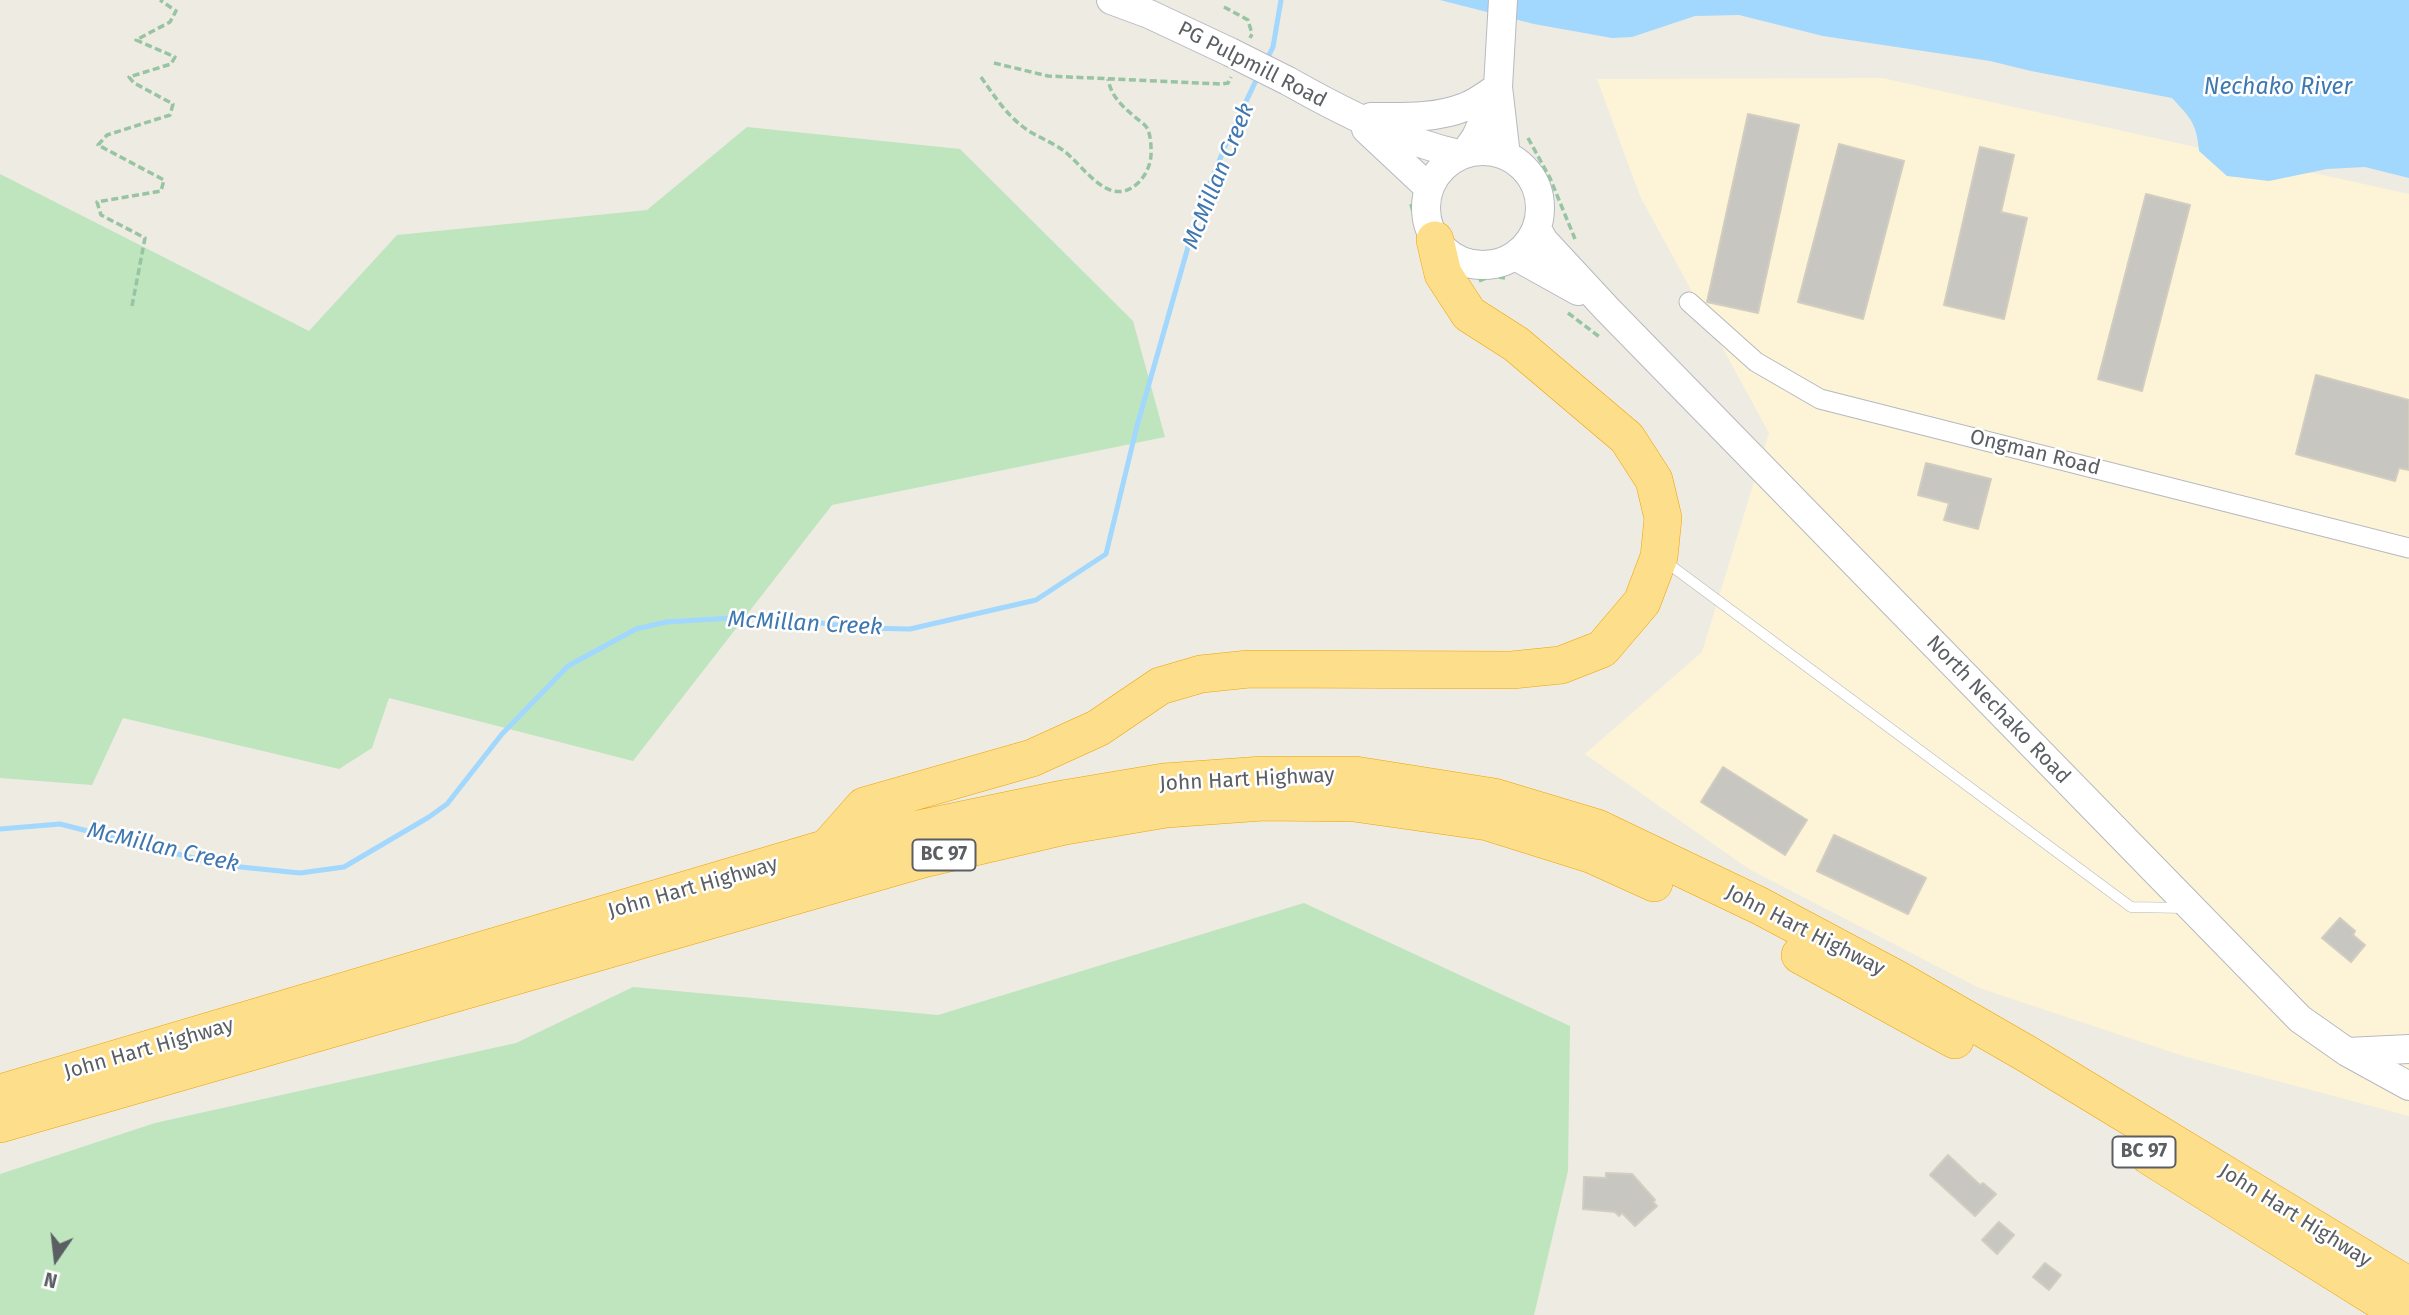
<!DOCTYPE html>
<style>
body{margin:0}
#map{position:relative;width:2409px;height:1315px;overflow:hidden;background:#eeebe2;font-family:"Fira Sans",sans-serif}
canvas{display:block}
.north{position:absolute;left:21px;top:1224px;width:70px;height:70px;-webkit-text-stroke:5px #fff;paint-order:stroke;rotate:194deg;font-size:19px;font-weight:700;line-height:28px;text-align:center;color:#5b5f63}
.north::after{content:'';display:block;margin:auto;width:24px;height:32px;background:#5b5f63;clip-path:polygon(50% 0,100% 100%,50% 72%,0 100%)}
</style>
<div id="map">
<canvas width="2409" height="1315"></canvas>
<div class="north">N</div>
</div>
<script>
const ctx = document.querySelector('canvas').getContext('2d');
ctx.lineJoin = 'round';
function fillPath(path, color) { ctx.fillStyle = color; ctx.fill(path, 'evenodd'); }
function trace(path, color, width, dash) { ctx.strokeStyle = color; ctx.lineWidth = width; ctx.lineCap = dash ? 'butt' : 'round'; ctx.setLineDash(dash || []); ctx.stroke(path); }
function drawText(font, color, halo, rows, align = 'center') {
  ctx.font = font + ' "Fira Sans",sans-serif'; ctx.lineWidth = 5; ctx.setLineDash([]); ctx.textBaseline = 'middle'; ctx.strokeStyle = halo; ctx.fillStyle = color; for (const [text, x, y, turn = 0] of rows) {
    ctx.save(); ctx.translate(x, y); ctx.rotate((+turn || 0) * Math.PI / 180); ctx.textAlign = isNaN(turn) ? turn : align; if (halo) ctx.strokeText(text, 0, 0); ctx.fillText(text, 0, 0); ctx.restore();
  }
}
fillPath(new Path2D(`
 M1882 78 2409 194V1116L2183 1056 1979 988 1749 869 1585 754 1702 652 1769 433 1640 196 1597 79Z`), '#fdf4d7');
fillPath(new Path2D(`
 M747 127 960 149 1133 321 1165 437 832 505 633 761 389 698 372 748 339 769 123 718 92 785 0 778V174L309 331 397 235 647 210Z
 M1304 903 1570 1026 1568 1171 1534 1315H0V1174L155 1123 516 1043 633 987 938 1015Z`), '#bfe5bf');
fillPath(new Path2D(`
 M1440 0H2409V178L2365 167 2327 169 2269 181 2227 176 2199 151C2197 124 2190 117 2172 98L2031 71 1990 61 1823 36 1739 15 1695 16 1632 37 1612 38 1534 24Z`), '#a2d7fe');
trace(new Path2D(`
 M1267 59 1273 47 1281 0
 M0 829 60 824 221 865 300 873 344 867 429 817 447 804 502 734 568 666 636 629 666 622 749 617H772L861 628 910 629 1036 600 1106 554 1137 426 1196 219 1226 144 1259 74`), '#a2d7fe', 5);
const building = new Path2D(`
 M1748 114 1799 125 1758 313 1707 302Z
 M1839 144 1904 161 1863 319 1798 302Z
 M1980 147 2014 155 2001 212 2027 218 2004 319 1944 305Z
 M2146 194 2190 205 2142 391 2098 379Z
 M2316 375 2409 400V470L2399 468 2395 481 2296 454Z
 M1926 463 1991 479 1978 529 1944 520 1949 503 1918 495Z
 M1723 767 1807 820 1785 855 1701 802Z
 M1834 835 1926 878 1908 914 1817 871Z
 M2340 918 2355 931 2353 935 2365 945 2351 962 2322 938Z
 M1948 1155 1980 1185 1983 1183 1996 1194 1975 1216 1930 1175Z
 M1606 1173 1632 1174 1655 1200 1653 1202 1657 1206 1635 1226 1622 1213 1619 1216 1615 1212 1583 1209 1584 1177 1606 1178Z
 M1999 1222 2014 1235 1997 1254 1982 1240Z
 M2045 1263 2061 1275 2049 1290 2033 1277Z`);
fillPath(building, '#c8c6c0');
trace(building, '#d2cdc1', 2);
const lane = new Path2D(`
 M1666 562 2131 907 2184 908`);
const street = new Path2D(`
 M1689 302 1756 362 1820 399 2409 548`);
const secondary = new Path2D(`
 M1111 0 1149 14 1230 52
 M1503 0 1498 87 1506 156
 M1288 81C1343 112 1400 141 1462 155
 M1371 117C1401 117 1435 119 1465 107 1476 103 1488 94 1498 87
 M1366 129 1429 188
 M1426 208a57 57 0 1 1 114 0a57 57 0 1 1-114 0Z
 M1464 154 1476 137 1498 87
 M1537 229 1544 241 1607 309 2300 1019 2347 1052 2409 1086
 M1515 256 1578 291
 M2347 1052 2409 1049`);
const highway = new Path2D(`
 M827 848 864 806 1032 758 1098 728 1160 686 1201 674 1249 669 1512 670 1561 665 1602 649 1642 602 1659 557 1663 518 1654 480 1627 438 1516 344 1469 314 1443 274 1435 240
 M1800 955 1955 1040
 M0 1093 827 848 1057 800 1164 782 1263 775H1355L1494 797 1597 828 1760 906 1895 978 2027 1054 2409 1286
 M0 1124 923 859 1065 826 1166 809 1263 802 1354 803 1488 822 1590 854 1654 883
 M2149 1156 2403 1315`);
trace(lane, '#b5b8bd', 11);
trace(street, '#b5b8bd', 21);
trace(secondary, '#b6b9bf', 30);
trace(highway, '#efa301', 38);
trace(new Path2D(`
 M1224 7 1248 20 1252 34 1250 38
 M994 63 1048 76 1221 84 1228 83 1231 77
 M981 77C993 94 1005 113 1022 126 1034 136 1051 141 1064 151 1084 166 1109 210 1138 183 1147 174 1152 162 1151 149 1151 143 1150 133 1147 128 1145 124 1138 120 1135 117 1122 106 1111 96 1108 79
 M1528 138 1550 178 1575 239
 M1411 204 1415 220
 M1479 281 1491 276 1505 278
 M132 306 145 238 101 215 97 202 161 191 164 180 98 145 107 135 170 115 173 104 134 83 129 77 171 64 175 57 136 40 170 22 176 11 160 0
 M1568 313 1601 338`), '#97c4a3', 3.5, [7, 3.5]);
trace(lane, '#fff', 10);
trace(street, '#fff', 19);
trace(secondary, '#fff', 28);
trace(highway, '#fcde8b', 37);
const secondaryBridge = new Path2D(`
 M1230 52 1288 81`);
trace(secondaryBridge, '#b6b9bf', 30, []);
trace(secondaryBridge, '#fff', 28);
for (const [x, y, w] of [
 [944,855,63],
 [2144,1152,63]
]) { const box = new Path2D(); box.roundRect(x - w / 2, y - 15.5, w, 31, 5); ctx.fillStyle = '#fff'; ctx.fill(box); trace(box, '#5b5f63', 2); }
drawText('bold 19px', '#5b5f63', null, [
 ["BC 97",944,855],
 ["BC 97",2144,1152]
]);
drawText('21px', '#5b5f63', '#fff', [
 ["PG Pulpmill Road",1252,65,27],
 ["Ongman Road",2035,453,14],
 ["North Nechako Road",1998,710,46],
 ["John Hart Highway",1247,780,-3],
 ["John Hart Highway",693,888,-16],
 ["John Hart Highway",1805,931,27],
 ["John Hart Highway",149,1049,-16],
 ["John Hart Highway",2295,1216,32]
]);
drawText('italic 23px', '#3f77b0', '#fff', [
 ["Nechako River",2278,88],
 ["McMillan Creek",1219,176,-68],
 ["McMillan Creek",805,624,3],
 ["McMillan Creek",163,848,13]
]);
</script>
